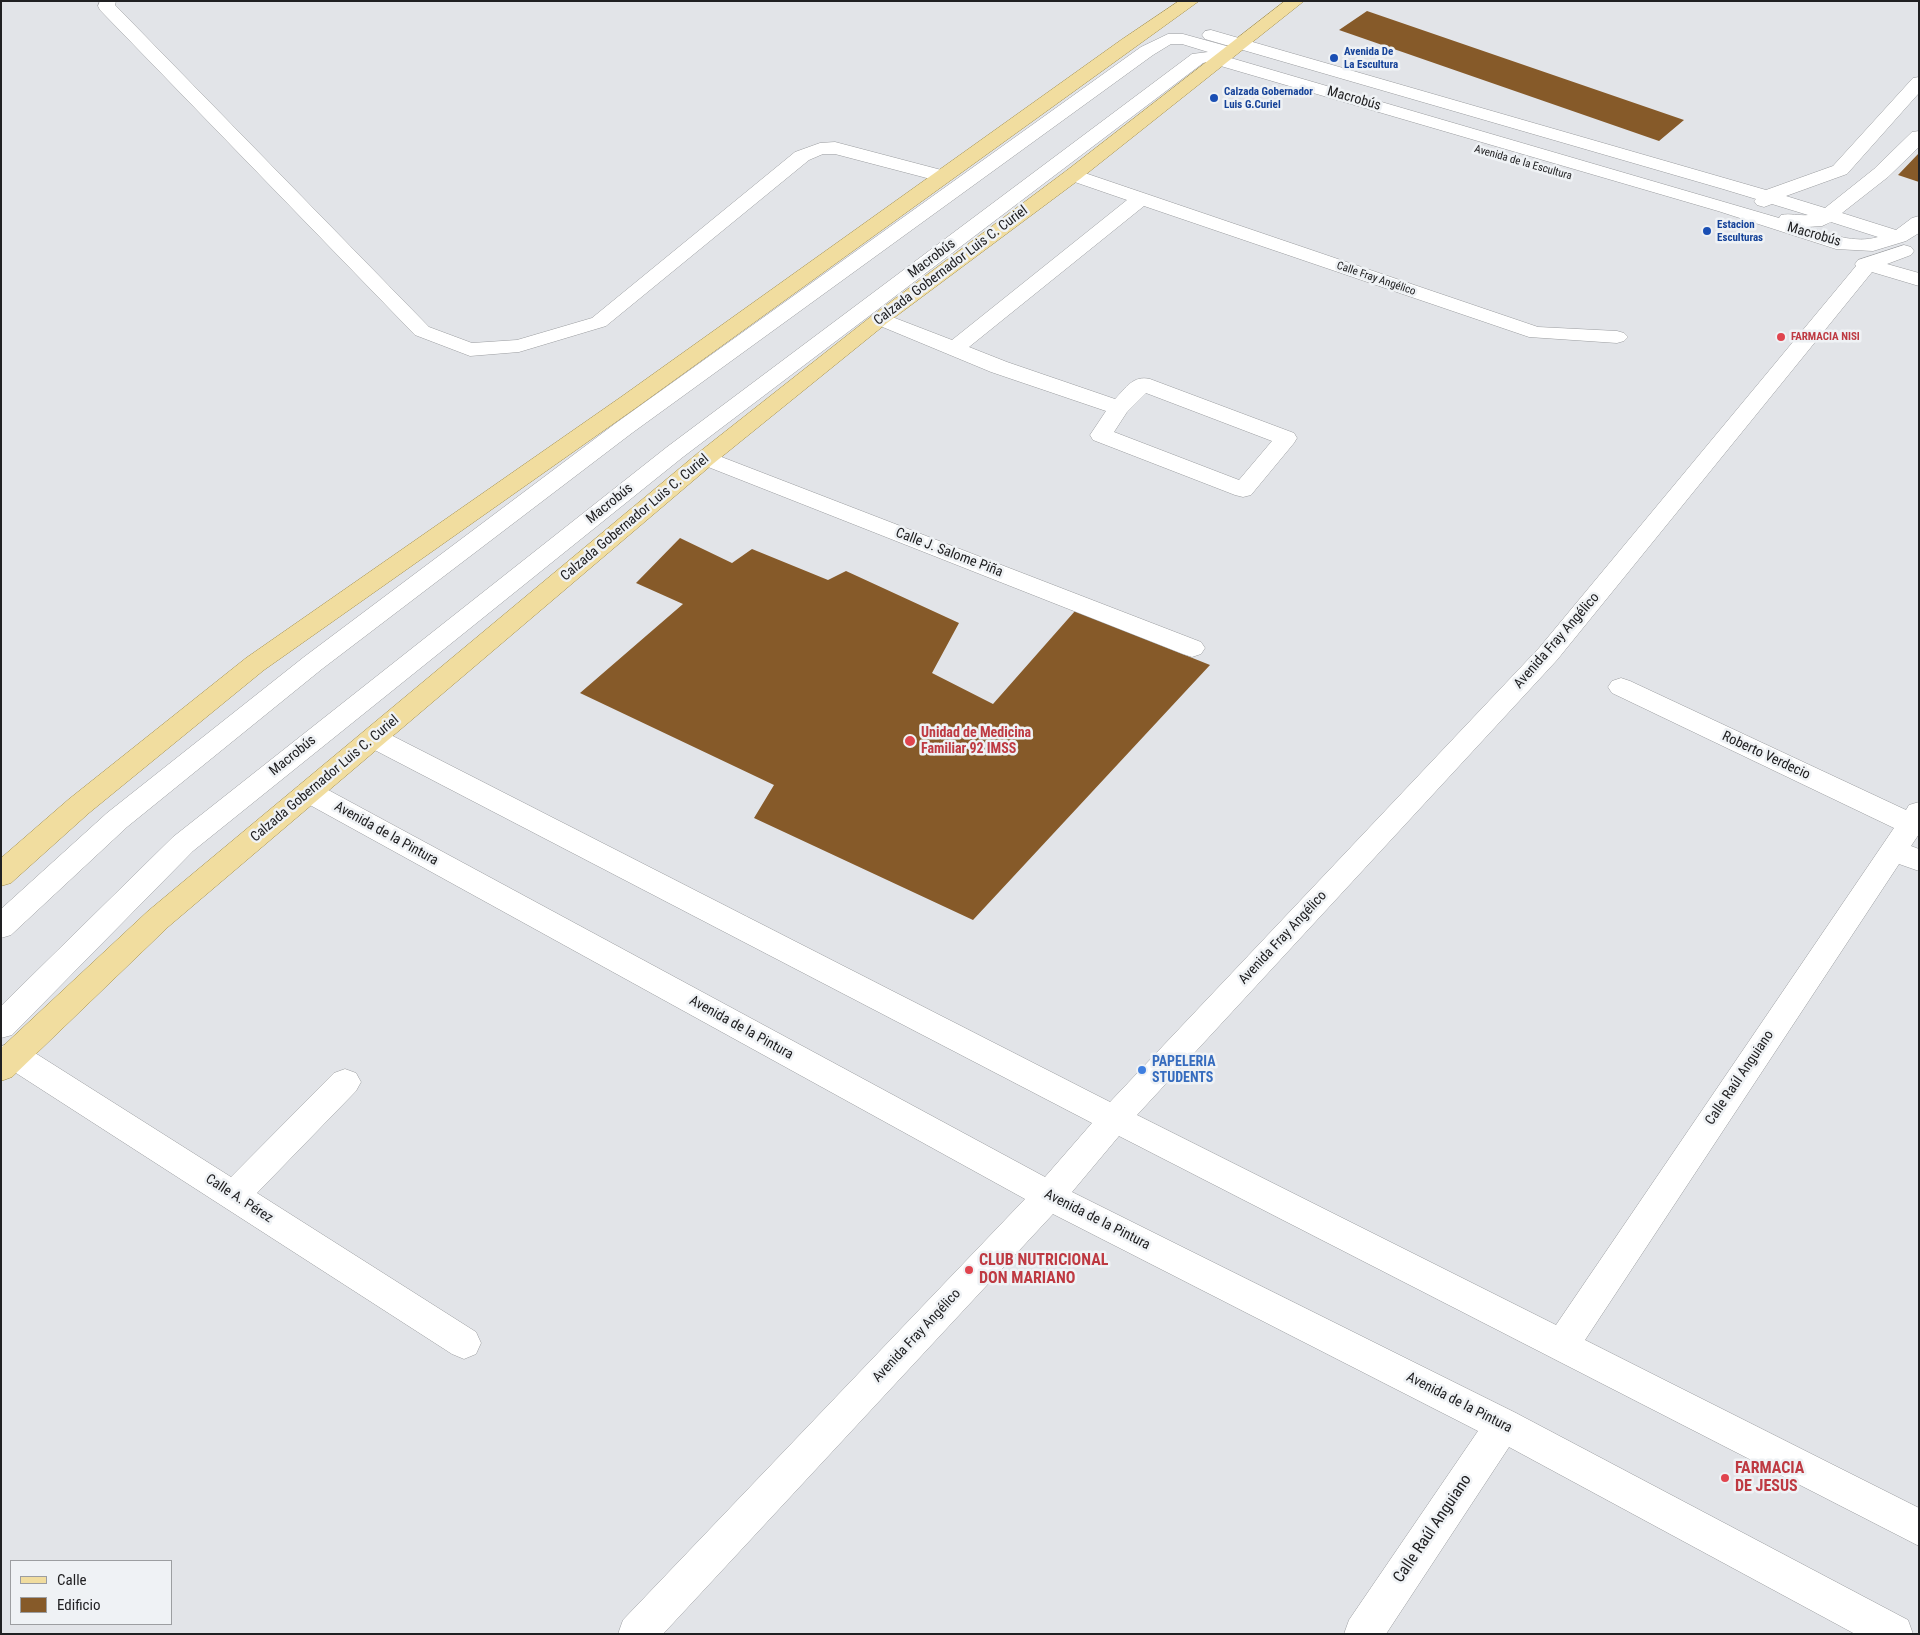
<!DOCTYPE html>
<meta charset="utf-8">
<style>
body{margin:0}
#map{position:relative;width:1920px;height:1635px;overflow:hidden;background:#e2e4e8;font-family:"Roboto Condensed",sans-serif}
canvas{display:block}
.frame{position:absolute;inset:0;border:2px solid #202022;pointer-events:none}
.legend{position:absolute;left:10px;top:1560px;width:162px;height:65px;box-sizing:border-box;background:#eff2f5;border:1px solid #9c9ea1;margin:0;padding:6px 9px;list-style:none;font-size:15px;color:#202022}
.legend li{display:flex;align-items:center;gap:10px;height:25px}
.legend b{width:25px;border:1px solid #9c9ea1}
</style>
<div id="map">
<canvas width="1920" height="1635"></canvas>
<div class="frame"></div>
<ul class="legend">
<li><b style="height:6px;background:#f1dd9f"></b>Calle</li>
<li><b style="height:14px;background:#865a29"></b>Edificio</li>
</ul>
</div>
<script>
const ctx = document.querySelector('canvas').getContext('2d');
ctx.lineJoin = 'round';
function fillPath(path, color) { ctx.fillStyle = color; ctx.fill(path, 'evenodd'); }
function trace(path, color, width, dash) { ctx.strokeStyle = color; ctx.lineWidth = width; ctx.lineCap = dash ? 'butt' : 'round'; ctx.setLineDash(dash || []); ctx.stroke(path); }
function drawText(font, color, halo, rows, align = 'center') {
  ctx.font = font + ' "Roboto Condensed",sans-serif'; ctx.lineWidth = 5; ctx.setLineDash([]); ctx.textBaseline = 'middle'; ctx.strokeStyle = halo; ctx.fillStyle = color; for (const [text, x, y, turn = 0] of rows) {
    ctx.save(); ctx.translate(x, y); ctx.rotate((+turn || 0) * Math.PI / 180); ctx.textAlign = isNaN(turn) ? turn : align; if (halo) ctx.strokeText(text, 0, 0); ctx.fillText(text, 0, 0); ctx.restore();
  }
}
fillPath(new Path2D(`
 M1367 11 1684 120 1659 141 1339 30Z
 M1919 153V182L1898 175Z
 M680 538 732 563 752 549 828 580 846 571 959 623 932 673 993 704 1075 611 1210 665 973 920 754 818 774 785 580 693 683 604 636 583Z`), '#865a29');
const minor = new Path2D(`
 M100 1H116L115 5 429 327 472 343 517 340 592 318 795 152 820 143 835 142 949 172 951 176 949 180 942 182 835 154H823L809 160 606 326 519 352 470 356 415 335 100 10 98 6Z
 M1211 30 1766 190 1833 166 1913 78 1919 77V93L1847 174 1786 196 1825 208 1874 169 1912 132 1919 131V147L1888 177 1842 213 1896 230 1912 218 1919 216V233L1906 241 1873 251 1836 249 1718 211 1207 62 1203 63 683 457 193 851 12 1035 1 1038V1006L173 837 667 447 1192 54 1208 52 1182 44H1171L1153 55 632 433 322 669 127 827 11 935 1 938V909L107 813 304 657 616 423 1141 47 1168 34H1183L1230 47 1233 51 1230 55 1224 56 1779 218 1781 215C1790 213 1799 216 1808 215L1772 204 1764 207 1757 205 1754 201 1756 199 1723 189 1205 39 1202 35 1205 31ZM1831 222 1878 237C1855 244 1829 234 1807 227L1822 226Z
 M1073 169 1538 327 1617 331 1624 333 1628 337 1624 341 1617 343 1529 337 1144 206 969 347 1007 362 1115 399C1126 388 1133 375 1150 379L1294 433 1297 438 1294 443 1251 495 1243 497 1235 495 1093 440 1090 435 1106 411 991 372 873 323 870 319 873 315 880 313 887 315 952 340 1127 200 1066 179 1064 175 1066 171ZM1146 393 1272 441 1239 480 1114 432 1127 412Z
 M1904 245 1911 247 1914 251 1911 255 1887 264 1919 273V286L1872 272 1557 660 1137 1115 1556 1325 1894 828 1612 693 1608 687 1612 681 1621 678 1630 681 1906 810 1909 805 1919 802V834L1911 846 1919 849V871L1899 864 1585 1340 1919 1508V1546L1119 1136 1072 1192 1516 1413 1908 1620 1913 1634H1855L1509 1447 1386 1634H1344L1349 1620 1478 1431 1053 1214 663 1634H618L623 1620 1025 1199 299 799 295 792 299 785 309 782 319 785 1045 1177 1092 1123 365 745 361 738 365 731 374 729 383 731 1110 1102 1539 648 1856 266 1855 264 1858 260Z
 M706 451 1201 642 1205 648 1201 654 1192 657 1183 654 698 463 695 458 698 453Z
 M13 1042 24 1046 231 1177 334 1073 345 1069 356 1073 361 1082 356 1091 257 1193 476 1332 481 1343 476 1354 464 1359 452 1354 2 1064V1046Z`);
const major = new Path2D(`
 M1179 1H1199L637 407 264 670 89 813 11 883 1 886V858L69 799 246 658 621 397 1121 40Z
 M1285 1H1304L1080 179 887 323 714 463 168 927 12 1077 1 1081V1048L148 911 698 453 873 315 1066 171Z`);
trace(minor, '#9a9c9f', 1);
trace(major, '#a18d4a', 1);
fillPath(minor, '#fff');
fillPath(major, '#f1dd9f');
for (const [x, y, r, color] of [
 [1334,58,5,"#1a4fb4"],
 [1214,98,5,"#1a4fb4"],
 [1707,231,5,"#1a4fb4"],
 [1781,337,5,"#e0444e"],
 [910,741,6,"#e0444e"],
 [1142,1070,5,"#3f7fe0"],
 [969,1270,5,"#e0444e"],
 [1725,1478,5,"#e0444e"]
]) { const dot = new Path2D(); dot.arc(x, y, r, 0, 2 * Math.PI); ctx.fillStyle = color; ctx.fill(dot); trace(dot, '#eff2f5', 2); }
drawText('bold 11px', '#164399', '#eff2f5', [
 ["Avenida De",1344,52],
 ["La Escultura",1344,65],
 ["Calzada Gobernador",1224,92],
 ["Luis G.Curiel",1224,105],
 ["Estacion",1717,225],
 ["Esculturas",1717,238]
], 'left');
drawText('11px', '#202022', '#eff2f5', [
 ["Avenida de la Escultura",1523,163,16],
 ["Calle Fray Angélico",1376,279,19]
]);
drawText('bold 11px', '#be3a42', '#eff2f5', [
 ["FARMACIA NISI",1791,337]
], 'left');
drawText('14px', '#202022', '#eff2f5', [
 ["Macrobús",1354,99,16],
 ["Macrobús",1814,235,16],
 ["Macrobús",932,259,-37],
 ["Calzada Gobernador Luis C. Curiel",951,266,-37],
 ["Macrobús",610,504,-39],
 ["Calzada Gobernador Luis C. Curiel",635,518,-40],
 ["Calle J. Salome Piña",949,553,21],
 ["Avenida Fray Angélico",1557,641,-49],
 ["Macrobús",293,756,-39],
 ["Roberto Verdecio",1766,756,25],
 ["Calzada Gobernador Luis C. Curiel",325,779,-40],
 ["Avenida de la Pintura",386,834,29],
 ["Avenida Fray Angélico",1283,938,-47],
 ["Avenida de la Pintura",741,1028,29],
 ["Calle Raúl Anguiano",1740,1078,-56],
 ["Calle A. Pérez",239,1199,33],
 ["Avenida de la Pintura",1097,1220,27],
 ["Avenida Fray Angélico",917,1336,-47],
 ["Avenida de la Pintura",1459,1403,27]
]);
drawText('bold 14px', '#be3a42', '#eff2f5', [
 ["Unidad de Medicina",921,733],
 ["Familiar 92 IMSS",921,749]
], 'left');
drawText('bold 14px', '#366cbe', '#eff2f5', [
 ["PAPELERIA",1152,1062],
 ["STUDENTS",1152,1078]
], 'left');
drawText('bold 16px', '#be3a42', '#eff2f5', [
 ["CLUB NUTRICIONAL",979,1261],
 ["DON MARIANO",979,1279],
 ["FARMACIA",1735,1469],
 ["DE JESUS",1735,1487]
], 'left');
drawText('16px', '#202022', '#eff2f5', [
 ["Calle Raúl Anguiano",1433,1529,-56]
]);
</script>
